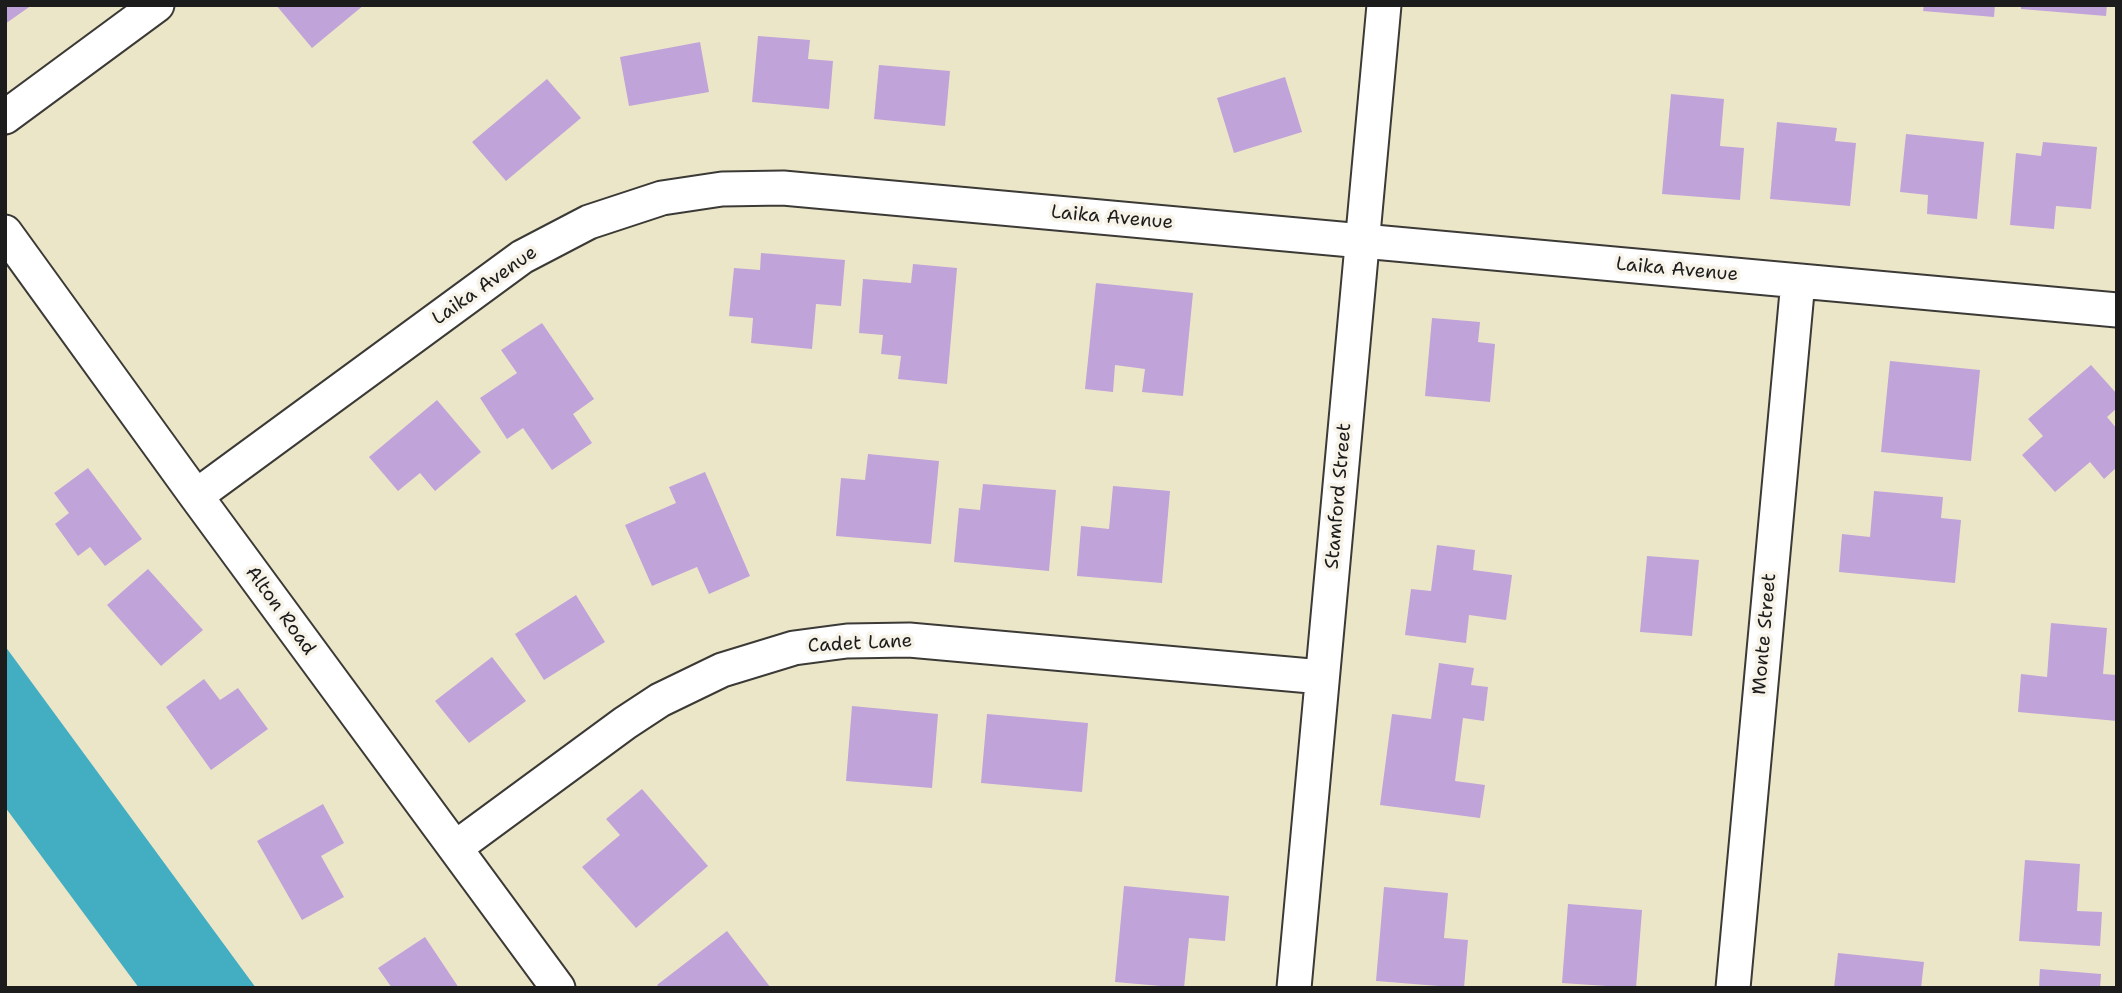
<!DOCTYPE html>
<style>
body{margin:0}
#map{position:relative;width:2122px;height:993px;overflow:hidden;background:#ece6c9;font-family:"Shantell Sans",sans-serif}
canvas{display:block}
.frame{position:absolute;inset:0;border:7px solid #1c1c1c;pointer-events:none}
</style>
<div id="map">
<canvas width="2122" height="993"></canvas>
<div class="frame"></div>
</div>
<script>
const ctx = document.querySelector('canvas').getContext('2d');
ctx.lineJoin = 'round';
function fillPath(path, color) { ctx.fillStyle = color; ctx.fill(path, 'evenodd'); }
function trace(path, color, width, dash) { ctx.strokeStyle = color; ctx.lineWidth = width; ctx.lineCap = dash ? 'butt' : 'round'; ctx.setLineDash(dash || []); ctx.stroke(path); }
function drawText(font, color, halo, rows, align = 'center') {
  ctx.font = font + ' "Shantell Sans",sans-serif'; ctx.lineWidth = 7; ctx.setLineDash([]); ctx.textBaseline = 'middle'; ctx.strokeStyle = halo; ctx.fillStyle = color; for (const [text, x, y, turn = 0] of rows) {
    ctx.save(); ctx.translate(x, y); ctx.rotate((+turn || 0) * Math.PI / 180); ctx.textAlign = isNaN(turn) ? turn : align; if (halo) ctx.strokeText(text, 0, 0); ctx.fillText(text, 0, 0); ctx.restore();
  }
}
fillPath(new Path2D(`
 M5 646 256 988H139L5 807Z`), '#43aec1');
fillPath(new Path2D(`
 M5 5H32L5 24Z
 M276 5H364L312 48Z
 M1924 5H1995L1994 17 1923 11Z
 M2021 5H2107L2106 16 2021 9Z
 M758 36 810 40 808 59 833 61 829 109 752 102Z
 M700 42 709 92 629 106 620 57Z
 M879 65 950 71 945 126 874 119Z
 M1285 77 1302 132 1234 153 1217 98Z
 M547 79 581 118 506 181 472 142Z
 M1671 94 1724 99 1720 146 1744 148 1740 200 1662 194Z
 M1777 122 1837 128 1835 141 1856 143 1850 206 1770 199Z
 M1906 134 1984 142 1977 219 1927 214 1928 195 1900 192Z
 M2043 142 2097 147 2091 209 2056 206 2054 229 2010 225 2016 153 2041 156Z
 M761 253 845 260 841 306 816 304 812 349 751 343 753 318 729 316 734 268 760 270Z
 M913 264 957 268 947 384 898 379 901 356 881 354 883 335 859 333 863 279 911 283Z
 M1096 283 1193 293 1183 396 1142 392 1145 369 1115 365 1113 392 1085 389Z
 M1432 318 1480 322 1478 342 1495 344 1490 402 1425 396Z
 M542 323 594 399 573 414 592 443 552 470 523 428 507 439 480 398 517 373 501 350Z
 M1890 361 1980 370 1971 461 1881 452Z
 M2091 365 2117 394V408L2107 417 2117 429V467L2104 479 2090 462 2055 492 2022 455 2043 436 2028 419Z
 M437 400 481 452 435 491 420 473 398 491 369 457Z
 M868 454 939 461 931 544 836 536 841 478 865 480Z
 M88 468 142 539 105 566 90 547 78 556 55 524 69 513 54 493Z
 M705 472 750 576 709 594 697 567 652 586 625 525 676 503 669 487Z
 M983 484 1056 490 1049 571 954 562 959 508 980 510Z
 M1113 486 1170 491 1162 583 1077 576 1081 526 1109 529Z
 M1874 491 1943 497 1941 518 1961 520 1955 583 1839 572 1842 534 1870 537Z
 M1437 545 1475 550 1473 570 1512 575 1506 620 1469 615 1466 643 1405 635 1411 589 1431 591Z
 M1647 556 1699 560 1692 636 1640 632Z
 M148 569 203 630 161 666 107 605Z
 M576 595 605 642 544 680 515 634Z
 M2051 623 2107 628 2103 674 2117 675V721L2018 712 2021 674 2047 677Z
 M492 657 526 701 469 743 435 701Z
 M1439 663 1474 668 1471 685 1488 687 1484 721 1463 718 1455 781 1485 785 1480 818 1380 805 1392 714 1431 719Z
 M204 679 220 700 238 688 268 729 211 770 166 707Z
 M852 706 938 714 932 788 846 781Z
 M987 714 1088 723 1082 792 981 783Z
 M642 789 708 866 636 928 582 867 620 835 606 819Z
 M323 804 344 843 321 856 344 897 302 920 257 841Z
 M2025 860 2080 864 2077 911 2102 912 2100 946 2019 941Z
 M1124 886 1229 896 1225 941 1189 938 1184 988 1115 982Z
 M1384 887 1448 893 1444 938 1468 940 1464 988 1376 981Z
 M1568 904 1642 910 1636 988 1562 983Z
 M727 931 771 988H660L657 985Z
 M425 937 459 988H392L378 968Z
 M1838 953 1924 962 1921 988H1834Z
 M2040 969 2101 974 2100 988H2039Z`), '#c0a3d9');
const street = new Path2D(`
 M5 117 157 5
 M5 232 196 496 558 988
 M196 496 522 257 589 222 662 198 722 189 783 188 2117 310
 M455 848 625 723 660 700 722 670 794 648 847 641 909 640 1322 677
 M1294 988 1384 5
 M1733 988 1798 281`);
trace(street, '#3b3a36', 37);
trace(street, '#fff', 33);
drawText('19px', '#1c1c1c', '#f7f3e8', [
 ["Laika Avenue",1112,218,5],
 ["Laika Avenue",1677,270,5],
 ["Laika Avenue",485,286,-35],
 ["Stamford Street",1339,496,-85],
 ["Alton Road",280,611,54],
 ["Monte Street",1765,634,-85],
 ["Cadet Lane",860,644,-3]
]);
</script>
